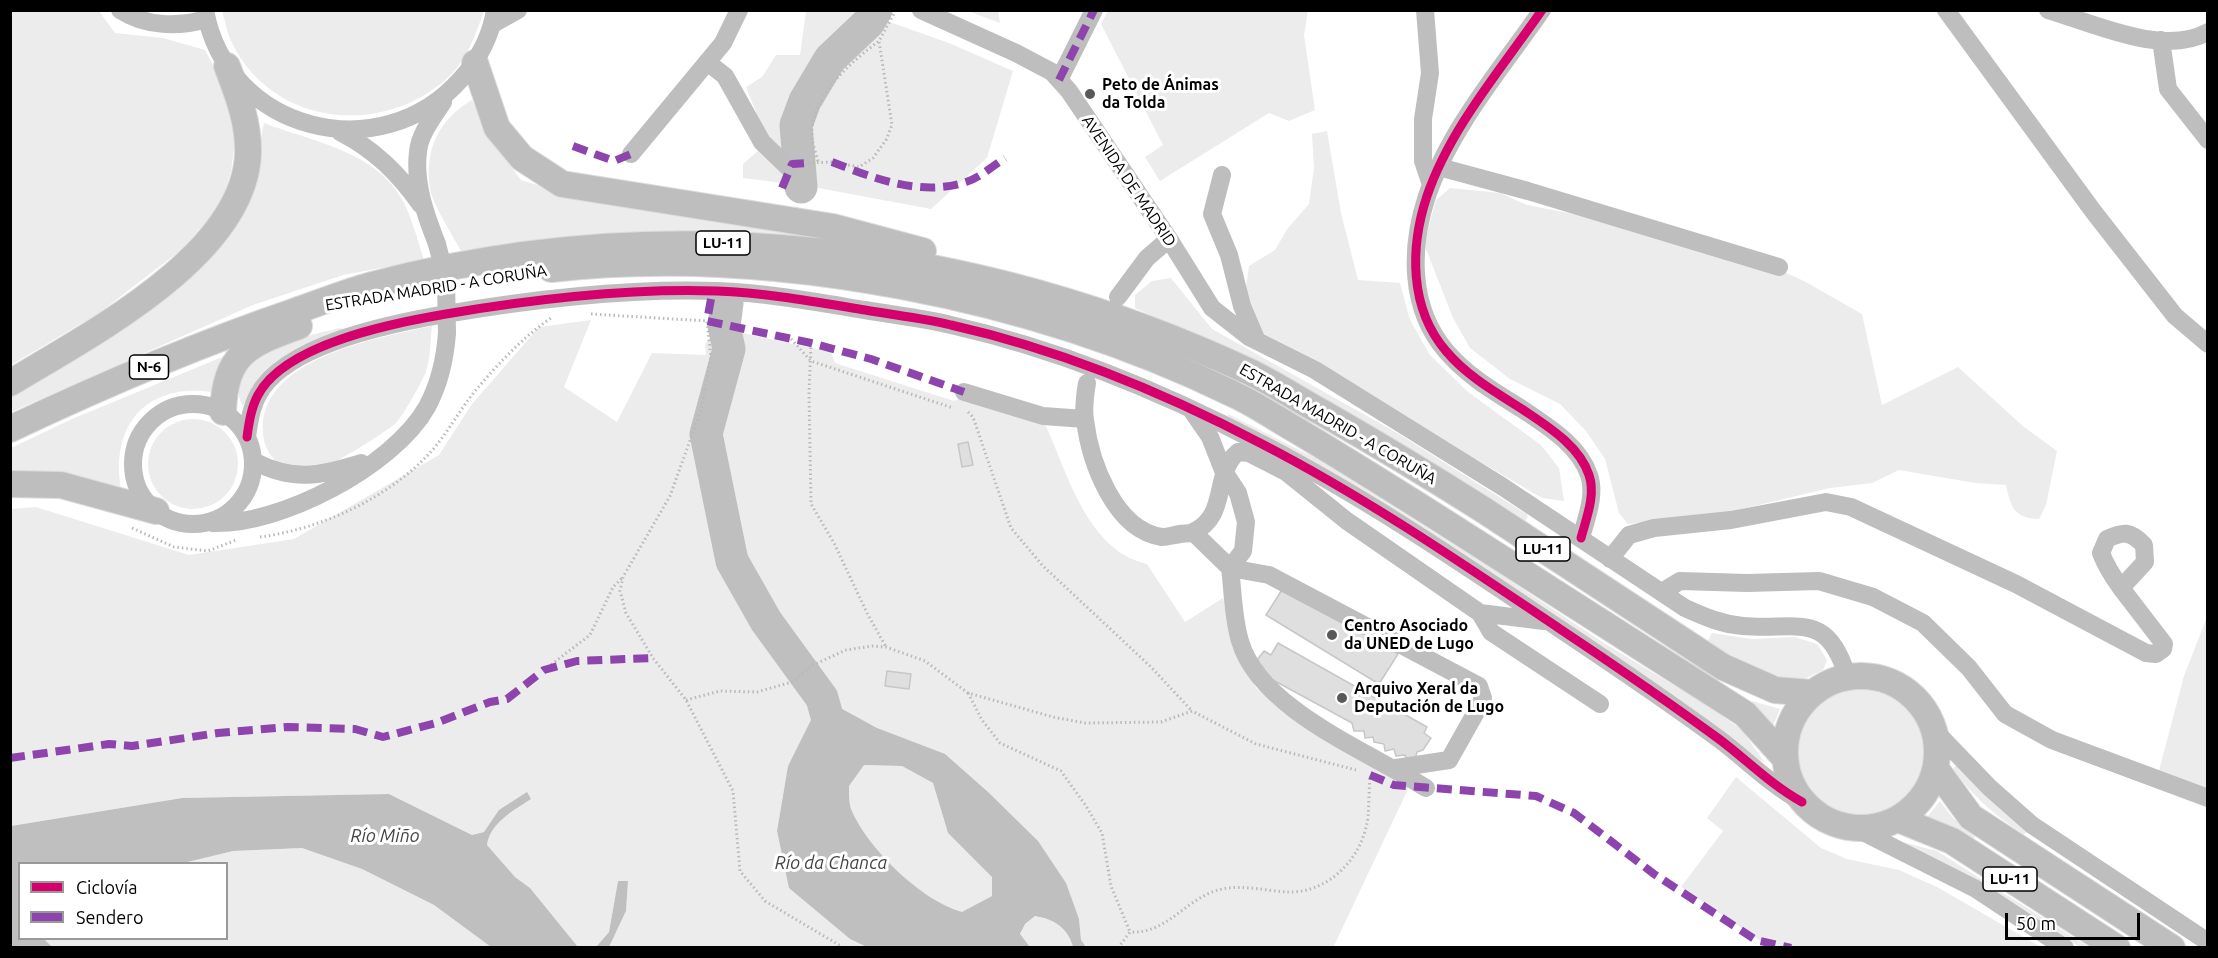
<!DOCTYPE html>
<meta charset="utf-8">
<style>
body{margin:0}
#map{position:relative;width:2218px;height:958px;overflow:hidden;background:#fff;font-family:Ubuntu,sans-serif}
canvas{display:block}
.frame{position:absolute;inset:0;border:12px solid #000;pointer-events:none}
.legend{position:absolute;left:18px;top:862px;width:210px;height:78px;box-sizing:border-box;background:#fff;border:2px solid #999;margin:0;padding:8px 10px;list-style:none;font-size:18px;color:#000}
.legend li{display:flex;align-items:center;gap:12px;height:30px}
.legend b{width:30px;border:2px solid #999}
.scale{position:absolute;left:2005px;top:913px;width:135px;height:27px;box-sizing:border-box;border:3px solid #000;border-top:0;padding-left:8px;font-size:18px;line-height:21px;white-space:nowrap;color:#000;-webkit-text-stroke:4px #fff;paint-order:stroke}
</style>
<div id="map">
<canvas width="2218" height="958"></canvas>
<div class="frame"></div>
<ul class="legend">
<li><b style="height:8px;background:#d6006c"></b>Ciclovía</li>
<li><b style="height:8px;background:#8e44ad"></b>Sendero</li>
</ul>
<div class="scale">50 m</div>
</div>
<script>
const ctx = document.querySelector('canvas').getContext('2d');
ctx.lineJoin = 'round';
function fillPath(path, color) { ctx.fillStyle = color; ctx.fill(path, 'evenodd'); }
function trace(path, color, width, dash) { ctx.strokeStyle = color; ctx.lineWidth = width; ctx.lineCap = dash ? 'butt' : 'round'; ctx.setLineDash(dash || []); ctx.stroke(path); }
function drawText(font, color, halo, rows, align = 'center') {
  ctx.font = font + ' Ubuntu,sans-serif'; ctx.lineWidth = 6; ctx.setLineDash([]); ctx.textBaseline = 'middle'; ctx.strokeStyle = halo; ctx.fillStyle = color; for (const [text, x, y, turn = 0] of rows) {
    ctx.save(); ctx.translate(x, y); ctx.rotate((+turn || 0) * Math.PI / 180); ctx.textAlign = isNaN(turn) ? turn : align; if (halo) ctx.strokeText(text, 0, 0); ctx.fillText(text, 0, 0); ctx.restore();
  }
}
fillPath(new Path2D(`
 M10 11H99L115 33 163 38 205 50 223 84 235 141 231 172 220 206 181 250 99 313 11 365Z
 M222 11H484C475 36 466 63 444 81 377 138 270 124 231 41 227 32 225 20 222 11Z
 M806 11H859L949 43 1013 71 987 158 931 209 813 187 743 178V164L768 142 746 87 762 77 776 55H800Z
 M968 11H998L1000 23Z
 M1108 11H1308L1304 35 1315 110 1289 121 1269 113 1160 181 1145 157 1163 145 1101 24Z
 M472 100 492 141 521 180 563 193 672 215 797 234 796 237 463 255C455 239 433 205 430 189 424 150 439 119 472 100Z
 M264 123C313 142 378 151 404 203 413 221 418 242 424 260L343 275 253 305 11 412V396C91 346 197 293 244 208 254 190 259 144 264 123Z
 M1327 131 1341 213 1358 280 1400 283 1410 320 1430 355 1468 392 1541 445 1559 468 1564 501 1542 498 1241 322 1249 266 1275 250 1288 228 1309 204 1314 168 1312 134Z
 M1450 188 1500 193 1527 205 1594 218 1760 261 1804 281 1862 314 1882 405 1958 367 2024 427 2057 451 2046 505 2039 519C2013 518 2011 507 2006 485L1975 483 1899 470 1872 483 1830 488 1721 514 1628 524 1619 513 1605 459 1586 431 1560 404 1510 379 1470 348 1453 318 1424 244 1436 200Z
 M1171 278 1212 329 1399 434 1528 515 1525 523 1226 349 1135 308V295L1152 281Z
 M591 320 564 387 617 422 652 353 706 355 705 344 716 331 738 332 831 352 835 363 954 401 962 397 1046 426C1068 475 1088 551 1147 564L1185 622 1223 598 1236 648 1256 688 1323 739 1409 787 1333 948 1086 947 1081 940 1079 919 877 728 822 699 788 766 777 831 790 888 850 939 867 947H609L626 911 628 881H618L609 932 596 947H578L530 888 515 877 487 845C490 823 513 811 531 799L489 826 484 832 472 835 389 794 182 798 11 826V509L36 507 189 555 294 539 439 455 472 404 539 327Z
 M432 326C430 341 431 362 424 376 419 387 404 414 396 423 387 431 341 460 330 464 321 467 297 471 289 468 274 464 264 449 263 434 256 359 377 338 432 326Z
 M339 328 345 329C299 345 263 359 243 406 233 390 241 369 255 356 269 344 320 333 339 328Z
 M232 353 212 392C145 382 108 428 122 493L11 477V448L72 419Z
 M1228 414 1317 459 1491 568 1604 643 1708 706 1742 730 1765 763 1736 747 1227 418Z
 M148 464a45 45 0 1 1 90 0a45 45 0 1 1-90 0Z
 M2207 617V793L2157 778 2184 676Z
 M1712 633 1751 639 1795 637 1817 644 1827 660 1823 670C1814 674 1802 681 1792 682 1761 682 1732 658 1708 641Z
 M1797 752a64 64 0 1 1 128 0a64 64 0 1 1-128 0Z
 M1752 701 1780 709 1773 726 1750 704Z
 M1958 763 2027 830 2024 835C1996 816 1973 797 1953 769Z
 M863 765 902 766 933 783 948 833 993 877 992 896 962 913C921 900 868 849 851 809 849 803 849 793 849 786Z
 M1736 777 1821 848 1847 859 1899 870 1937 887 2041 947H1769L1681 887 1723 831 1707 818Z
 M1940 801 1953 818 1975 837 1974 839 1927 817Z
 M1906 843 1937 851 2089 947H2080L1906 848Z
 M302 848 362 869 434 905 491 947 52 948 44 939 226 938V864L179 863 233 851Z
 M1035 916C1054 919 1068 928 1073 947H1030L1020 934 1025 924Z`), '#ececec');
fillPath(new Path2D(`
 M822 698 877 728 945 754 988 792 1038 841 1066 883 1079 919 1081 940 1086 947H1073C1068 928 1054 919 1035 916L1025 924 1020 934 1030 947H867L850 939 789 888 777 831 788 766ZM864 765 902 766 933 783 948 833 992 877V896L962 912C922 901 868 849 851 809 849 803 849 793 849 786Z
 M527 792 531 799C514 810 490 823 487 845L515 877 530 888 578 947H491L434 905 362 869 302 848 233 851 179 864H20V938L44 939 52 947H11V826L182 798 389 794 472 835 484 832 499 810Z
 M618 881H628L626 911 609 947H596L609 932Z`), '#bfbfbf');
trace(new Path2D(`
 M801 187 796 125 805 101 830 59 868 23 876 10
 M727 303 724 326 729 349 706 434 732 561 766 621 822 698 828 720V743`), '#bfbfbf', 33);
const building = new Path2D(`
 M968 442 973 465 962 467 958 444Z
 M1285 585 1398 654 1379 684 1266 615Z
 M1278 643 1427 727 1424 733 1431 738 1423 750 1417 752 1415 759H1406L1405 755 1396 756 1394 749 1385 751 1384 744 1374 742 1373 737 1365 738 1364 731H1354L1352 723 1262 674 1257 660 1264 651 1271 655Z
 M887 671 911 674 909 689 885 686Z`);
fillPath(building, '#dfdfdf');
trace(building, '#c7c7c7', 1.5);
const highway = new Path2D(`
 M475 63 497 128 522 158 562 184 833 227 923 251
 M551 269C771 244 1035 297 1233 394 1255 404 1275 418 1296 430 1343 458 1389 487 1435 516 1539 582 1642 648 1745 714L1784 757
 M10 383C87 336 244 256 248 154 249 123 238 95 227 66
 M223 412C225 354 248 344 299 326
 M10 429C103 385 196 345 293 312 319 303 346 292 372 285 666 207 976 244 1250 372 1275 384 1299 400 1323 413 1377 444 1430 476 1482 509 1562 562 1643 614 1723 667L1775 690 1812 693
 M10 484 61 485 156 511
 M1785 752a76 76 0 1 1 152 0a76 76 0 1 1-152 0Z
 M1936 769 1971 817 2172 948
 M1898 819 1952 841 2117 948`);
trace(highway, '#dbdbdb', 28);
trace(new Path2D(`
 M818 161C816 154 813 145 812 138 809 97 850 63 879 41
 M808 163 832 162 859 167 873 158 886 140 892 125 879 41 896 10
 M591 314 707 321 711 358 701 410 670 496 623 577 620 591 626 613 653 658 686 700 733 791 740 871 765 901 844 948
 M791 339 811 361 953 408
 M811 343 809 393 811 504 834 543 867 613 886 647
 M968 412 973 417 1011 528 1043 566 1151 667 1192 711
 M132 528 174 547 208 551 236 540
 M260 537C320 529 384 500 426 457 445 438 458 412 475 391 498 364 522 338 551 318
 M544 670 590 635 613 587 622 578
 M968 693 982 720 1000 743 1061 771 1086 806 1102 833 1111 886 1130 932
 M686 700 720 691 757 692 792 682 813 665 846 650 872 646 886 647 925 661 968 693 1053 717 1085 723 1161 722 1192 711 1256 744 1356 770
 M1118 948 1130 932C1166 934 1183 902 1215 891 1238 883 1265 891 1288 892 1330 893 1363 857 1368 817 1369 804 1369 790 1370 776`), '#b9b9b9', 3, [1.5, 3]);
trace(new Path2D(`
 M120 10C146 27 179 27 207 19
 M205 10C227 132 381 170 461 79 478 60 491 36 495 10
 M921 10 1016 53 1052 72 1069 91 1169 239 1212 308 1249 337 1315 370 1503 487 1685 608C1705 617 1721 624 1743 626 1796 631 1827 609 1847 676
 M1425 10 1430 73 1423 119V161L1431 185
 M1542 10C1502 68 1450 128 1427 196 1410 247 1409 308 1446 351 1467 376 1495 392 1522 409 1547 426 1579 445 1589 475 1596 495 1586 519 1581 538
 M1946 10 2093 211 2175 316 2208 344
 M2048 10C2093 23 2163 57 2208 32
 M493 24 518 10
 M2161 40 2168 89 2208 140
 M707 62 725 76 762 142 790 169
 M1059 80 1094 10
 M340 132C375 150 398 173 421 205
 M631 154 723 43 739 10
 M1439 167 1528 191 1779 267
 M1222 175 1212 214 1229 255 1242 306 1257 341
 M437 244C426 216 414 184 418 152 419 135 433 117 443 102
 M1118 297 1147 258 1169 239
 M1087 383C1085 395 1083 408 1085 420 1090 461 1114 530 1162 537 1167 537 1174 535 1180 534 1184 533 1190 534 1193 532 1229 516 1212 474 1238 452L1249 453 1286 472 1347 521 1480 613 1544 621
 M964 392 1043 416 1085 419
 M133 464a60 60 0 1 1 120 0a60 60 0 1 1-120 0Z
 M1192 411 1210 437 1223 470 1238 493 1246 522 1243 551 1230 568C1233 592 1233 618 1240 641 1260 710 1370 752 1426 788
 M247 437C249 423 251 408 258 395 285 344 393 323 446 314 534 299 627 288 717 291 767 293 816 302 865 310 893 315 923 318 951 325 1058 349 1165 393 1262 444 1365 497 1463 564 1560 629 1614 665 1667 701 1719 739 1747 760 1771 785 1802 802
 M253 461C294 482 319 476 361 463
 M212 523C279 526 393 467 427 407 440 383 445 360 447 333
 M1193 532 1230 568 1269 575 1479 686 1483 698 1480 705 1449 760 1396 768
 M1610 559 1629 535 1654 528 1731 520 1826 502 1851 507 2016 584 2146 653 2156 654 2163 649 2164 644 2121 588C2113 577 2106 566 2101 553L2107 539C2124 531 2130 531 2144 545L2145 562 2121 588
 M1662 592 1680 581 1747 583 1819 581 1873 597 1923 623 1969 668 2005 714 2052 740 2208 798
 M1480 613 1491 632 1600 704
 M1934 730 1990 788 2032 825 2208 942
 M1857 829 1976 889 2065 948`), '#bebebe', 18);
trace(highway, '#bebebe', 26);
trace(new Path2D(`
 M437 244 446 279 447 333`), '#bebebe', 18);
trace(new Path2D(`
 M1059 80 1094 10
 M573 146 614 161 631 154
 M832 162C873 178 921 197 966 182 979 178 993 166 1005 158
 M782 188 792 164 808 163
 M711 299 707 321 811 343 871 359 964 392
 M10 758 109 744 132 746 218 733 287 727 355 729 383 737 436 723 490 702 507 699 544 670 577 661 653 658
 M1370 775 1394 785 1536 796 1574 813 1654 874 1756 940 1791 948`), '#8e44ad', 8, [15, 8]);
trace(new Path2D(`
 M1542 10C1502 68 1450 128 1427 196 1410 247 1409 308 1446 351 1467 376 1495 392 1522 409 1547 426 1579 445 1589 475 1596 495 1586 519 1581 538
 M247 437C249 423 251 408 258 395 285 344 393 323 446 314 534 299 627 288 717 291 767 293 816 302 865 310 893 315 923 318 951 325 1058 349 1165 393 1262 444 1365 497 1463 564 1560 629 1614 665 1667 701 1719 739 1747 760 1771 785 1802 802`), '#d6006c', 9);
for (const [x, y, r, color] of [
 [1090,94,6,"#595959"],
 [1332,635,6,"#595959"],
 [1342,698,6,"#595959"]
]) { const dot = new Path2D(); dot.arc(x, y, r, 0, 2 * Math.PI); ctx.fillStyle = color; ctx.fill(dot); trace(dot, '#fff', 2); }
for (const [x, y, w] of [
 [723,243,54],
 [149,367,39],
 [1543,549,54],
 [2010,879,54]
]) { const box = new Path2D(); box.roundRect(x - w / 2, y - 12, w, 24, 4.5); ctx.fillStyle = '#fff'; ctx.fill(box); trace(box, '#000', 1.5); }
drawText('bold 15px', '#000', null, [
 ["LU-11",723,243],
 ["N-6",149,367],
 ["LU-11",1543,549],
 ["LU-11",2010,879]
]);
drawText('bold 16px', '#000', '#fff', [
 ["Peto de Ánimas",1102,85],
 ["da Tolda",1102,103],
 ["Centro Asociado",1344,626],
 ["da UNED de Lugo",1344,644],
 ["Arquivo Xeral da",1354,689],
 ["Deputación de Lugo",1354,707]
], 'left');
drawText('16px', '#000', '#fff', [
 ["AVENIDA DE MADRID",1129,181,56],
 ["ESTRADA MADRID - A CORUÑA",436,288,-9],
 ["ESTRADA MADRID - A CORUÑA",1338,424,30]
]);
drawText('italic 18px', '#444', '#fff', [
 ["Río Miño",385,836],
 ["Río da Chanca",831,863]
]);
</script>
